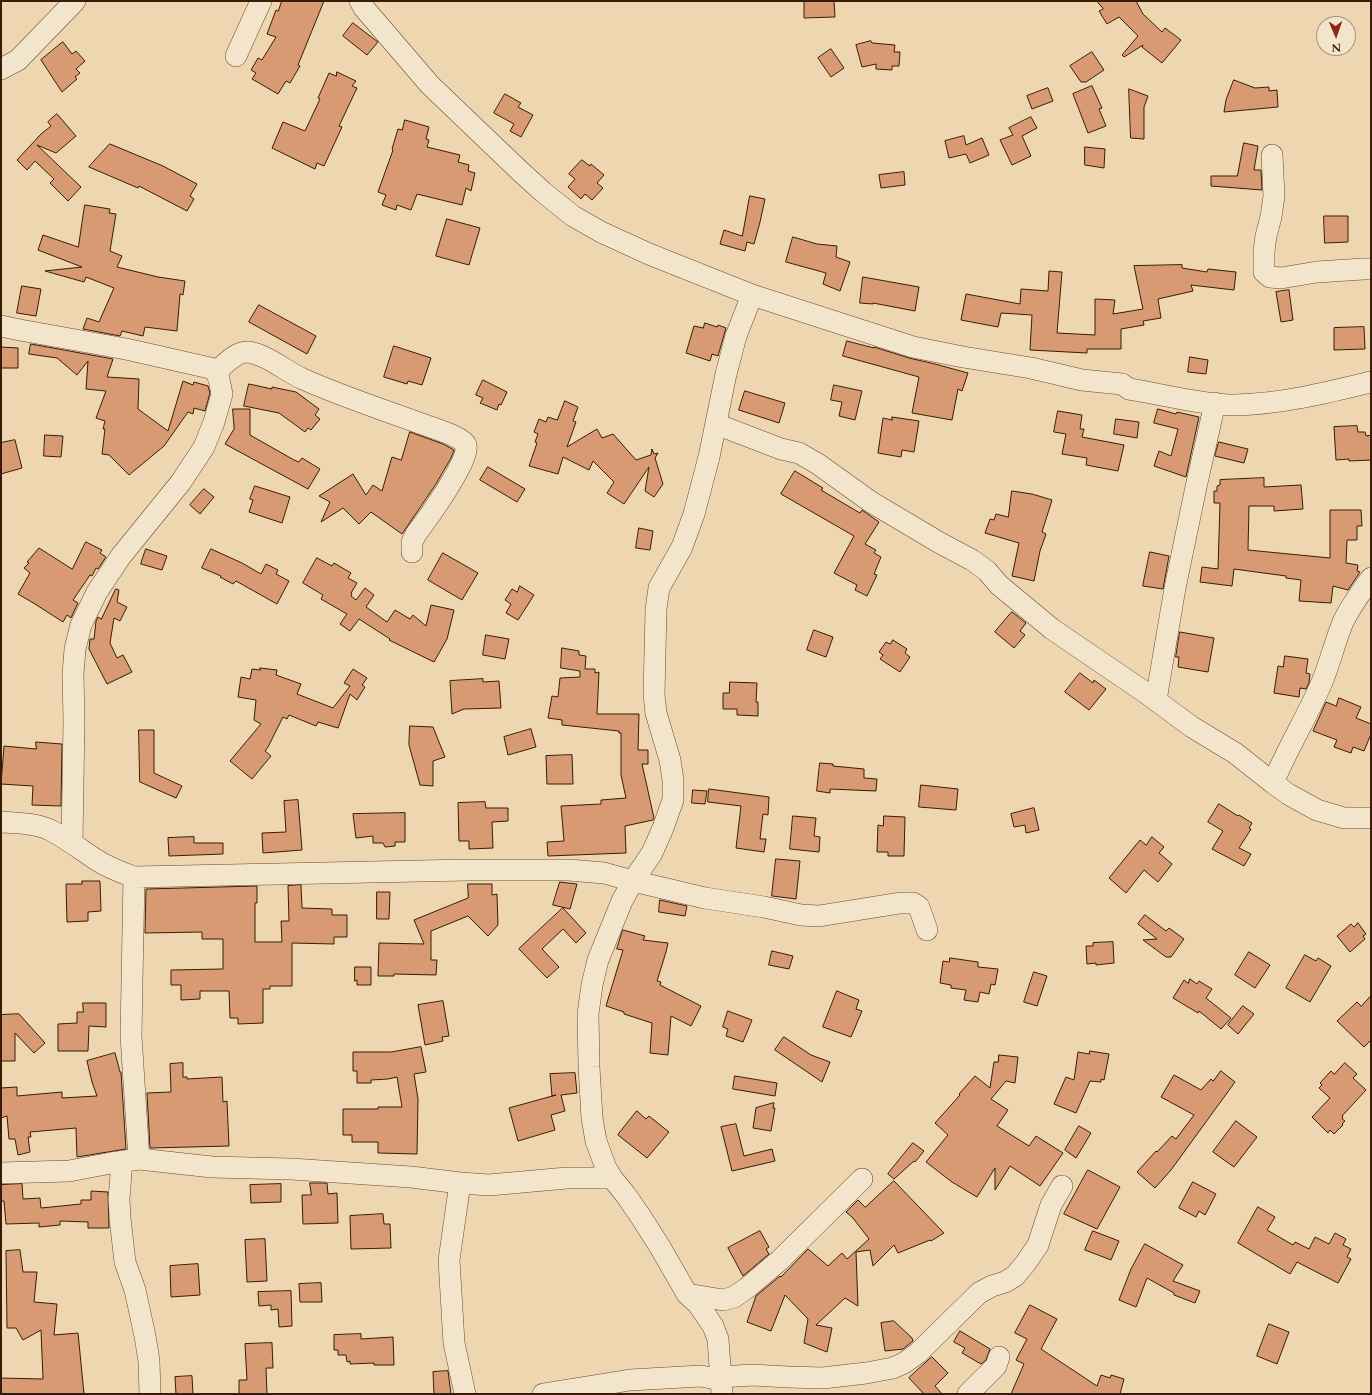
<!DOCTYPE html>
<style>
body{margin:0}
#map{position:relative;width:1372px;height:1395px;overflow:hidden;background:#edd6b0;font-family:Cardo,serif}
canvas{display:block}
.frame{position:absolute;inset:0;border:2px solid #391c07;pointer-events:none}
.north{position:absolute;left:1316px;top:16px;width:40px;height:40px;box-sizing:border-box;background:#f3e4cc;border:1px solid #a9947d;border-radius:50%;rotate:178deg;font-size:11px;font-weight:700;line-height:16px;text-align:center;color:#391c07}
.north::after{content:'';display:block;margin:auto;width:14px;height:18px;background:#8f2418;clip-path:polygon(50% 0,100% 100%,50% 72%,0 100%)}
</style>
<div id="map">
<canvas width="1372" height="1395"></canvas>
<div class="frame"></div>
<div class="north">N</div>
</div>
<script>
const ctx = document.querySelector('canvas').getContext('2d');
ctx.lineJoin = 'round';
function fillPath(path, color) { ctx.fillStyle = color; ctx.fill(path, 'evenodd'); }
function trace(path, color, width, dash) { ctx.strokeStyle = color; ctx.lineWidth = width; ctx.lineCap = dash ? 'butt' : 'round'; ctx.setLineDash(dash || []); ctx.stroke(path); }
const building = new Path2D(`
 M282 1H324L298 65 300 66 290 83 286 81 278 94 252 79 256 73 251 70 258 58 262 60 276 37 267 34 276 10 278 11Z
 M827 1H834L835 17 804 18V2Z
 M1097 1H1136L1143 14 1162 32 1165 28 1181 40 1162 63 1142 47 1143 45 1124 57 1122 55 1138 36 1119 17 1107 24 1099 11 1103 9Z
 M353 23 378 42 367 55 343 36Z
 M871 41 872 43 895 45 894 52H900L899 66H892V70L876 69V64L862 67 856 45Z
 M63 42 72 54 76 51 85 61 76 69 80 73 75 77 77 79 62 92 41 60Z
 M831 49 844 68 831 77 818 58Z
 M1092 52 1104 70 1086 82H1081L1070 66Z
 M337 72 356 81 352 86 357 88 339 126 342 127 324 166 317 163 315 169 272 148 283 122 305 131 320 99 318 98 329 73 336 76Z
 M1234 80 1255 88 1269 87V91L1277 90 1278 107 1224 112 1226 100Z
 M1092 86 1102 108 1099 109 1106 126 1088 133 1073 94Z
 M1048 88 1053 101 1032 109 1027 96Z
 M1129 89 1148 96 1144 107V139L1131 138Z
 M505 94 521 103 518 107 533 115 521 137 510 131 514 124 494 113Z
 M57 114 76 136 56 153 37 145 81 187 68 201 50 183 54 179 35 161 27 170 17 160 41 134 51 126 48 122Z
 M1031 117 1037 128 1022 136 1031 156 1012 165 1000 140 1013 135 1009 128Z
 M405 120 429 127 426 139 429 140 427 147 460 155 458 162 469 165 468 171 475 173 471 191 466 188 462 205 417 194 411 210 397 205 396 210 382 205 386 195 378 192 393 150 392 149 398 129 402 130Z
 M964 136 966 145 982 138 989 155 970 163 966 154 949 158 945 141Z
 M1244 143 1258 146 1254 170H1261L1262 190 1211 186V176H1237Z
 M110 144 163 166 197 184 190 196 194 199 187 211 139 186 138 188 89 167Z
 M1085 147 1105 149 1104 168 1085 165Z
 M582 160 590 166 591 164 604 175 597 183 603 188 592 200 585 194 581 199 568 187 575 179 569 174Z
 M904 172 905 185 881 188 879 175Z
 M750 196 765 199 760 222 754 244 747 242 745 251 720 244 724 230 742 236Z
 M85 205 110 209 109 213 116 214 110 251 122 256 117 267 158 277 185 281 183 295 180 294 177 331 145 327 143 336 122 331 120 336 83 329 87 318 99 322 114 288 86 277 84 282 45 271 82 267 38 250 43 235 78 247Z
 M1324 216H1348V242L1325 243Z
 M447 219 480 228 469 265 436 256Z
 M793 237 817 244 837 246 836 257 850 262 840 291 823 284 826 273 786 262Z
 M1182 265V268L1207 272 1208 269 1236 272 1234 290 1191 285 1193 291 1158 299 1161 318 1143 321 1144 325 1121 329V349H1087V353L1030 350 1032 315 1001 313 998 327 961 320 966 294 1020 304 1021 289 1048 291 1049 271 1062 272 1057 333 1095 335V299L1115 300 1113 314 1143 309 1134 266Z
 M863 277 919 287 915 311 873 303V304L860 303Z
 M22 286 41 289 36 316 17 313Z
 M1289 290 1293 320 1281 322 1276 292Z
 M259 305 316 336 307 354 249 322Z
 M705 323 717 327 718 325 726 328 718 356 712 354 710 361 686 353 694 326 703 328Z
 M1364 327 1365 349 1334 350V328Z
 M847 341 874 348V347L909 358 935 364 968 373 962 391 958 389 952 420 912 413 919 377 843 356Z
 M31 344 113 359 107 377 139 379 138 409 168 431 183 381 193 385 194 382 208 386 210 393 205 411 194 408 193 414 188 412 164 446 129 475 109 455 102 454 105 429H103L105 421 96 418 106 391 86 389 88 361 77 375 57 358 29 354Z
 M394 346 431 358 422 385 408 381 407 384 384 377Z
 M1 347 18 348V368H1Z
 M1190 357 1208 360 1206 374 1188 372Z
 M483 380 507 392 501 405 499 404 497 410 480 403 483 398 476 395Z
 M249 384 272 389V387L296 392 319 409 315 415 320 419 311 430 308 428 305 432 279 413 244 406Z
 M834 385 862 391 855 420 839 416 842 402 831 400Z
 M745 391 785 403 779 423 739 410Z
 M565 401 578 407 573 421 576 422 567 447 597 429 602 438 613 434 636 460 651 455 652 449 654 454 658 453 655 458 663 484 654 497 645 491 649 467 624 504 607 493 614 482 593 461 589 470 563 457 558 474 529 466 537 443 535 442 538 434 534 432 539 419 546 422 548 417 557 420Z
 M233 409H250V435L294 460 299 462 302 458 320 469 308 489 225 444 234 429Z
 M1158 409 1176 414 1177 412 1199 417 1186 477 1154 466 1159 451 1171 456 1178 429 1154 423Z
 M1058 411 1082 415 1080 429H1084L1082 437 1124 445 1118 471 1086 465 1087 458 1062 454 1066 434 1054 432Z
 M892 417 919 421 914 452 902 450 901 457 878 453 883 418 892 420Z
 M1116 419 1139 422 1137 438 1114 434Z
 M1357 426 1358 432H1365L1366 436 1371 435V460L1349 461V459L1336 460 1334 427Z
 M410 432 443 444 454 450 451 458 436 484 402 534 371 512 359 524 343 508 321 522 330 502 319 496 353 474 366 495 373 485 382 491 392 457 401 460Z
 M45 435 63 436 61 457 44 456Z
 M15 440 22 468 1 474V443Z
 M1219 442 1248 449 1244 463 1215 456Z
 M488 467 525 489 517 502 480 480Z
 M795 471 823 488 821 490 860 513 862 510 879 522 865 544 876 550 874 553 881 557 874 574 877 575 867 596 855 590 857 585 834 573 854 536 781 494Z
 M1264 478V487L1301 485 1303 509 1274 511V506H1249L1248 550 1330 558V510H1361L1362 526H1357V540H1347L1346 563 1358 565 1357 571 1360 572 1348 590 1333 586 1331 603 1299 601 1301 580 1286 578V576L1234 569 1232 586 1200 582 1202 567 1218 569 1220 503H1214V491H1217V486L1220 485V480Z
 M255 486 290 497 282 523 249 512 253 500 250 499Z
 M204 489 214 497 200 514 190 505Z
 M1012 491 1032 494 1052 500 1042 532 1046 534 1040 551 1034 581 1012 576 1019 543 985 533 990 519 994 520 996 514 1008 517Z
 M639 528 653 531 650 550 636 548Z
 M86 542 102 550 100 553 106 557 98 569 96 568 92 576 90 575 73 600 78 603 71 618 67 615 63 622 35 604 18 594 30 573 24 568 29 563 27 562 39 548 72 569Z
 M146 549 167 556 162 570 141 564Z
 M211 549 242 563 261 574 266 564 278 570 276 574 289 581 277 604 236 581 233 584 220 577 221 576 202 568Z
 M1150 552 1169 556 1163 589 1143 586Z
 M443 553 478 573 462 600 428 580Z
 M317 558 332 566 334 563 351 573 348 578 357 583 351 593 352 594 351 596 356 600 365 588 374 595 366 607 387 622 395 610 410 619 413 615 426 626 431 605 454 610 447 639 434 662 389 640 390 639 359 619 350 631 340 624 347 614 321 599 323 595 303 583Z
 M520 586 534 595 518 620 506 613 511 604 505 600 512 589 517 592Z
 M116 589 119 590 117 602 127 607 120 621 114 618 110 643 117 658 123 655 132 672 107 684 89 649 90 639H94L96 621 98 617 101 619Z
 M1012 612 1026 623 1020 631 1025 635 1014 648 995 632Z
 M814 630 833 637 826 657 807 650Z
 M1180 632 1214 638 1208 672 1178 667 1179 657H1176Z
 M486 635 509 639 505 659 483 655Z
 M893 640 907 649 905 653 910 657 900 672 880 659 883 655 879 652 886 642 890 644Z
 M562 648 579 651V655L586 656 585 669H595V673L599 672 597 714H639L638 750H648V764H642L654 818 653 820 625 826 626 853 548 856 547 842 564 841 561 806 601 804V800L626 798 621 775V733H619V731L562 725V720L548 718 552 696 558 697 560 678 580 677V671L561 668Z
 M1285 656 1308 659 1306 673 1310 674 1309 683 1306 689 1300 688 1299 697 1274 693 1278 666 1283 667Z
 M260 668 277 670 276 675 301 684 297 694 333 708 350 686 344 683 353 669 367 678 362 685 365 687 357 700 350 694 338 728 318 722 316 726 289 715 287 719 283 717 268 747 265 751 271 756 252 779 230 761 261 724 254 720 256 700 238 697 241 677 250 679 252 669 260 670Z
 M1080 673 1093 683 1094 680 1106 689 1089 710 1065 692Z
 M483 679V682L499 681 501 708 464 709 452 714 450 681Z
 M730 682 757 683 756 702H758V716L737 715V709H723V693H729Z
 M1339 698 1361 707 1356 718 1371 724V734L1364 751 1353 747 1351 753 1334 747 1337 740 1313 731 1326 702 1336 706Z
 M410 726 433 727 445 757 433 761V786L420 785 409 745Z
 M531 729 536 747 508 755 504 737Z
 M139 730H154V773L182 786 176 798 140 782Z
 M36 742 62 744 61 806 32 805 33 786 1 784 4 746 36 749Z
 M572 755 573 784H547L546 756Z
 M820 763 833 764V766L864 769V778L877 779 876 791 830 789V793L817 791Z
 M921 785 958 789 956 810 919 807Z
 M709 789 769 797 768 815 763 814 760 839H766L764 852 736 848 741 806 708 802Z
 M693 790 707 791 705 804 692 803Z
 M298 800 302 850 263 853 262 833 286 832 284 801Z
 M485 802 486 808H508V821L492 822 493 848 469 849V841H459L458 803Z
 M1219 804 1238 816 1239 815 1252 823 1249 828 1251 829 1239 848 1251 854 1244 866 1212 849 1223 831 1208 822Z
 M1034 808 1039 830 1026 833 1025 825 1014 827 1011 814Z
 M405 813V842H395V846L385 847 383 843H373V836L356 838 353 814Z
 M793 816 816 818 814 836 820 837 819 852 790 849Z
 M884 816 905 817 904 856H888V852H877L878 825 883 826Z
 M194 837V843H223V854L169 856 168 838Z
 M1152 837 1164 847 1159 853 1172 864 1158 882 1144 870 1126 893 1109 878 1140 840 1146 845Z
 M776 859 800 861 796 899 772 896Z
 M82 881H100L101 911 88 912V921L67 922 66 884H82Z
 M560 882 577 884 570 909 553 905Z
 M468 884H492V895L497 894 498 925 488 936 468 916 431 931V960H437L436 975 394 974V976H378L379 943 424 944 414 920 468 898Z
 M301 885 302 908 332 909V915H347V937H334V944L292 943V986H270V989H263V1023L238 1024V1018H230L229 991H200V999L181 1000V985H171V970L223 969V939H202V932L145 933 146 889 257 886V903H255V942H282L281 921H289L288 886Z
 M377 892H390L389 919H377Z
 M660 900 687 906 685 916 659 912Z
 M563 908 586 933 576 943 563 929 542 949 559 967 547 978 519 949Z
 M1145 915 1166 931 1169 928 1184 939 1171 957H1166L1143 940 1157 939 1138 924Z
 M1358 923 1366 934 1363 936 1365 939 1350 952 1337 936 1351 924 1354 927Z
 M623 930 645 936 643 940 668 943 666 952 657 981 661 982 660 985 701 1006 691 1026 671 1016 668 1055 650 1053 652 1023 624 1014V1012L606 1006 623 950 617 949Z
 M1113 942 1114 963 1096 965V963L1087 964 1086 946H1093V943Z
 M772 951 793 956 789 969 769 965Z
 M1249 952 1270 965 1255 988 1235 975Z
 M1305 955 1316 961 1318 958 1331 966 1310 1002 1286 988Z
 M950 958 978 962V967L998 969 995 985 991 984 989 994 980 992 978 1002 964 1000 966 990 951 988V985L940 983 943 961 949 962Z
 M355 967H371V985H357V980L355 981Z
 M1034 972 1047 976 1037 1006 1024 1002Z
 M1190 979 1197 984 1199 981 1212 989 1206 998 1231 1018 1221 1029 1199 1011 1198 1013 1173 998 1184 980 1188 983Z
 M837 991 859 1000 856 1009 862 1011 851 1037 823 1027Z
 M1371 996V1040L1364 1047 1337 1021 1357 1002 1361 1006Z
 M443 1001 449 1036 442 1037 443 1041 425 1045 418 1005Z
 M83 1003H106V1027L89 1026 88 1051H58V1024L77 1023V1012H83Z
 M1243 1006 1254 1014 1238 1034 1228 1025Z
 M728 1011 752 1020 743 1042 726 1036 728 1029 723 1027Z
 M19 1014 45 1043 34 1053 15 1033V1061H1V1015Z
 M784 1037 811 1055 830 1062 822 1082 775 1050Z
 M421 1047 426 1072 414 1074 418 1099 417 1154 378 1153V1142H352V1135H343V1109H378V1107H402L397 1077 388 1079 371 1080V1083H357V1071H353V1052H391Z
 M1090 1051 1109 1054 1104 1080 1101 1079V1082L1090 1081 1076 1113 1054 1104 1066 1077 1074 1080 1078 1052 1089 1054Z
 M115 1053 120 1072H121L126 1149 77 1157 76 1128 30 1132 31 1137H28L30 1152 18 1155 15 1139H9L7 1116 1 1118V1088L17 1087V1096L62 1092V1098L97 1096 92 1082 87 1061Z
 M999 1055 1018 1057 1015 1083 1006 1081 991 1099 1008 1110 997 1126 1029 1146 1036 1136 1063 1153 1040 1186 1010 1166 995 1190V1168L977 1197 952 1182 926 1162 948 1135 935 1123 960 1095 959 1094 975 1076 990 1088 994 1062H998Z
 M183 1063V1077H187V1079L222 1077 223 1102 227 1101 229 1146 150 1148 147 1093 171 1092 170 1064Z
 M1345 1063 1357 1074 1353 1078 1366 1090 1342 1116 1343 1117 1342 1119 1345 1121 1342 1124 1343 1125 1334 1134 1330 1130 1328 1133 1312 1117 1330 1098 1319 1088 1322 1085 1320 1083 1331 1071 1334 1074Z
 M1221 1071 1235 1082 1171 1170 1155 1188 1137 1172 1156 1151 1157 1152 1172 1136 1176 1139 1194 1115 1161 1097 1174 1075 1201 1090 1211 1079 1213 1081Z
 M575 1073 577 1093 561 1095 565 1111 551 1115 555 1130 518 1141 509 1108 556 1095 552 1096 550 1074Z
 M735 1076 777 1083 775 1096 733 1089Z
 M774 1103 773 1108H775L771 1131 753 1128 756 1108Z
 M637 1111 646 1119 649 1116 669 1132 647 1158 618 1135Z
 M1236 1121 1257 1137 1234 1167 1213 1152Z
 M736 1124 744 1156 772 1149 775 1161 732 1171 721 1127Z
 M1079 1126 1091 1133 1076 1158 1065 1150Z
 M913 1143 924 1151 915 1162 914 1161 894 1179 888 1174Z
 M1088 1170 1120 1187 1097 1229 1064 1214Z
 M894 1181 944 1233 931 1241 930 1240 898 1253 894 1245 873 1266 870 1250 856 1252 858 1306 845 1298 816 1325 832 1328 827 1352 804 1343 808 1319 785 1295 771 1331 747 1322 756 1296 780 1276 781 1277 808 1249 828 1266 842 1253 847 1259 869 1239 853 1218 846 1212 858 1200 865 1207Z
 M1193 1182 1216 1194 1205 1215 1199 1211 1196 1217 1179 1208Z
 M310 1183H327L328 1194 337 1193 338 1223 303 1224 302 1195H311Z
 M22 1184 23 1199 40 1198 41 1208 81 1204V1200H91V1191L108 1192 109 1228H88V1222L60 1221V1225L39 1227V1223L6 1224 4 1201H1V1185Z
 M281 1184V1202L251 1203 250 1185Z
 M1258 1207 1275 1217 1267 1230 1293 1245 1295 1242 1309 1249 1315 1237 1329 1244 1335 1233 1346 1239 1343 1245 1351 1249 1347 1257 1351 1259 1338 1283 1297 1262 1290 1274 1238 1243Z
 M383 1214 384 1224H390L391 1248 351 1249 350 1216Z
 M760 1231 769 1247 766 1249 769 1254 743 1276 728 1248Z
 M1093 1231 1119 1241 1111 1260 1085 1250Z
 M265 1239 267 1281 247 1282 245 1240Z
 M1145 1244 1183 1265 1173 1281 1200 1291 1195 1303 1174 1295V1293L1147 1278 1136 1307 1119 1300 1131 1269Z
 M20 1250 23 1272H37L34 1302 57 1304 54 1335 78 1333 84 1394H1V1378L43 1379 41 1330 23 1340 16 1328H7L6 1251Z
 M198 1264 200 1295 171 1297 170 1266Z
 M321 1283 322 1302H300L299 1284Z
 M291 1291 292 1326 279 1327 278 1309 271 1310V1305L259 1306 258 1292Z
 M1030 1305 1057 1319 1041 1349 1097 1386 1101 1375 1110 1378 1111 1375 1124 1379 1120 1394H1011L1024 1364 1016 1360 1027 1339 1015 1333Z
 M894 1321 912 1338 913 1341 903 1349 885 1351 881 1323Z
 M1269 1324 1289 1332 1277 1364 1257 1356Z
 M960 1331 990 1349 986 1360 981 1364 962 1353 965 1348 954 1342Z
 M361 1334V1339L393 1337 394 1365H374V1363L350 1364V1361L347 1362 346 1355H338V1350H334V1335Z
 M272 1343 273 1368H266L267 1394H239V1380H247L245 1344Z
 M932 1357 948 1373 935 1386 942 1394H924L909 1378Z
 M448 1371 451 1394H434L433 1372Z
 M192 1376 193 1394H176L175 1377Z`);
fillPath(building, '#d89a73');
trace(building, '#391c07', 1);
const minor = new Path2D(`
 M360 1 364 8 430 85 521 172 543 192 573 216 601 232 649 254 752 295 913 347 963 357 1031 368 1082 380 1122 384 1129 389C1162 394 1202 405 1235 405 1281 404 1326 393 1371 382
 M236 56 261 1
 M1 69 18 60 75 1
 M1272 155 1274 196 1271 217 1266 236 1264 251V272L1270 277 1281 278 1317 272 1363 269H1371
 M1 326 20 330 126 349 210 368 216 372 219 379 222 394 214 422 204 447 181 482 121 556 97 592 81 625 75 649 73 674 74 720 72 843
 M216 372C224 365 236 351 248 352 268 355 285 371 303 379 343 397 384 410 425 425 433 428 463 437 466 445 471 459 426 521 416 534L412 542V552
 M716 424 781 449 799 453 818 464 871 502 940 543 972 560 987 571 999 585 1052 629 1146 693 1192 727 1235 753 1273 783 1288 794 1317 810 1344 818H1371
 M1156 700 1175 588 1196 487 1215 403
 M1273 783C1287 749 1307 717 1322 682 1330 663 1335 641 1343 622 1350 607 1361 592 1371 578
 M1 822C17 823 35 823 50 830 66 838 80 849 95 859 107 867 120 872 134 877L467 870H569L604 873 633 881 705 898 764 907 801 915 819 916 900 903H913L919 907 927 930
 M134 877 131 1036 139 1159
 M122 1161 119 1199 120 1218 125 1262 135 1290 145 1336 149 1361 150 1394
 M1 1173 69 1171 111 1163 139 1159 212 1167 291 1169 411 1177 460 1183 489 1185 567 1178H612
 M460 1183 449 1260 454 1343 465 1394
 M687 1294 723 1300 734 1297 747 1288 780 1260 862 1179
 M721 1377 752 1375 788 1377 823 1378 866 1373 893 1368 904 1363 918 1353 979 1293 992 1286 1005 1282 1015 1276 1025 1264 1038 1245 1051 1205 1062 1186
 M543 1394 630 1380 701 1376 721 1380
 M722 1394 718 1339 713 1326 698 1304 687 1294 660 1247 639 1214 625 1194 612 1178 606 1168 596 1141 592 1118 589 1067 588 1014 592 985 598 960 622 901 633 881 652 853 663 828 673 800V780L670 760 656 713 654 695 656 609 659 588 682 547 694 514 709 457 726 374 736 336 752 295
 M968 1394 996 1366 999 1357`);
trace(minor, '#664a31', 22);
trace(minor, '#f3e4cc', 21);
</script>
